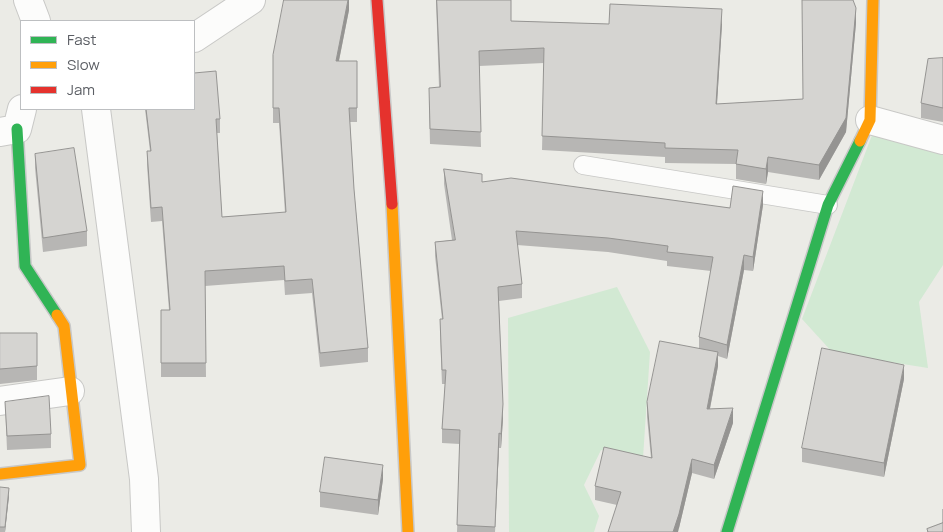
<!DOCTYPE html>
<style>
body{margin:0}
#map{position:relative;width:943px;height:532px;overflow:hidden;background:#ebebe6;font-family:Manrope,sans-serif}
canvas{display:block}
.legend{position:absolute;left:20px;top:20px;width:175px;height:90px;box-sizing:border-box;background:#fff;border:1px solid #bdbfc1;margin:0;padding:6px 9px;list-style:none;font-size:15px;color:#5b5e64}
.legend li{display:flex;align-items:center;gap:10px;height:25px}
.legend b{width:25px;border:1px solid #bdbfc1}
</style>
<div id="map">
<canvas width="943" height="532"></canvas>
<ul class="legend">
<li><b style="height:6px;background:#30b455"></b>Fast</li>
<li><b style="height:6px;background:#ff9f0a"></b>Slow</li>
<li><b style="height:6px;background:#e5322d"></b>Jam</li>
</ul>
</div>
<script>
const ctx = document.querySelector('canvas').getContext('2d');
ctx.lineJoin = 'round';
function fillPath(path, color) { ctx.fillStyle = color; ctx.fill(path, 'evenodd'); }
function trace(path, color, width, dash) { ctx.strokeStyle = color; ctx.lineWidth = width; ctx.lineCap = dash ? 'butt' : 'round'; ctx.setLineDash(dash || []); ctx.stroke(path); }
fillPath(new Path2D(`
 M874 130 943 144V265L919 302 928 368 833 353 802 319Z
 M617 287 650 352 643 458 601 450 584 485 599 516 594 532H509L508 318Z`), '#d2e9d3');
const lane = new Path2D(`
 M583 165 828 205`);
const street = new Path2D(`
 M28 0 36 21
 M194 38 251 0
 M96 109 144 479 146 532
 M870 120 943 140
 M0 132 17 129 22 109
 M0 401 70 391`);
const fast = new Path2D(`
 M17 129 25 266 57 315
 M727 532 828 205 860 141`);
const slow = new Path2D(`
 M860 141 870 120 873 0
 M392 204 408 532
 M0 474 80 465 64 326 57 315`);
const jam = new Path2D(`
 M377 0 392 204`);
trace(lane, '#c8c8c6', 20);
trace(street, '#c8c8c6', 30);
trace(fast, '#c8c8c8', 14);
trace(slow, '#c8c8c8', 14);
trace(jam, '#c8c8c8', 14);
trace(lane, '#fcfcfb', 18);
trace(street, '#fcfcfb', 28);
trace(fast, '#30b455', 11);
trace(slow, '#ff9f0a', 11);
trace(jam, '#e5322d', 11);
fillPath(new Path2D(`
 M349 0V10L339 61H357V122H350L354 189 368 348V362L320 367 312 293 285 295 284 280 205 286 206 377H161V310H169L162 221 151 222 147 165V151H150L145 109H194L220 119V133H217L222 217 285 213 279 123H273V69Z
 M436 0H511V21L609 24H722L717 104 803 99 856 23 846 132 819 180 768 172 766 184 736 179V164L665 163V157L542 150 544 63 479 66 481 147 430 144 429 102 439 87Z
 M943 58V122L921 118V103Z
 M35 154 87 231V246L43 252 35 168Z
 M444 169 482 182 730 208 763 205 753 271 744 270 727 359 718 356V366L710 409 733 423 714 479 692 473 679 528 617 505 595 500V486L651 458 647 417V402L699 348V337L711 271 667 266V261L608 252 517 245 522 284V298L499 301 503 418 501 448H499L495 532H457L460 444 442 443V429L445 384H442L440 333V319H442L435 256V242L452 240 444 184Z
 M0 333H37V380L0 384Z
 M904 379 884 477 802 462V448Z
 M5 402 51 434V448L7 450Z
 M383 479 378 515 320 507V492Z
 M0 487 9 496 5 532H0Z
 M942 509H943V532H927V529L942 523Z`), '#b7b6b4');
fillPath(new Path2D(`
 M348 0H349V10L336 75V61Z
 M856 8V23L846 132 819 180V165Z
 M722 9V24L716 119V104Z
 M768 157V172L766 184V169Z
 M763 191V205L753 271V257Z
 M744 255V270L727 359V345Z
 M718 352V366L707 423V409Z
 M904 365V379L884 477V463Z
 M503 404V418L501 448V434Z
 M733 408V423L714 479V465Z
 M499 433V448L495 532Z
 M692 459V473L679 528 678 532H673Z
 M383 465V479L378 515V500Z
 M9 488V496L5 532V527Z`), '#959492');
const building = new Path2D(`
 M284 0H348L336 61H357V108H349L354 189 368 348 320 353 312 279 285 281 284 266 205 271 206 363H161V310H170L162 207 151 208 147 151H151L146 109H194V73L216 71 220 119H216L222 217 286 212 279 108H273V55Z
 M437 0H511V21L609 24 610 4 722 9 716 104 803 99 802 0H853L856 8 846 118 819 165 768 157 766 169 736 164 738 150 665 148V143L542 136 544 48 479 51 481 132 430 129 429 88 440 87Z
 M943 58V108L921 103 928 59Z
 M74 148 87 231 43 238 35 154Z
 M444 169 482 174V182L511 178 730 208 733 186 763 191 753 257 744 255 727 345 699 337 713 257 667 252 668 246 608 238 516 231 522 284 498 287 503 404 501 434 499 433 495 527 457 525 460 430 442 429 446 370H442L440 319H443L435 242 455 240Z
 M0 333H37V366L0 369Z
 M660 341 718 352 707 409 733 408 714 465 692 459 679 514 673 532H608L621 492 595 486 604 447 652 458 647 402Z
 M822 348 904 365 884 463 802 448Z
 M49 396 51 434 7 436 5 402Z
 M325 457 383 465 378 500 320 492Z
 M0 487 9 488 5 527H0Z
 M943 523V532H928L927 529Z`);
fillPath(building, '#d5d4d1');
trace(building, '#959492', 1);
</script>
